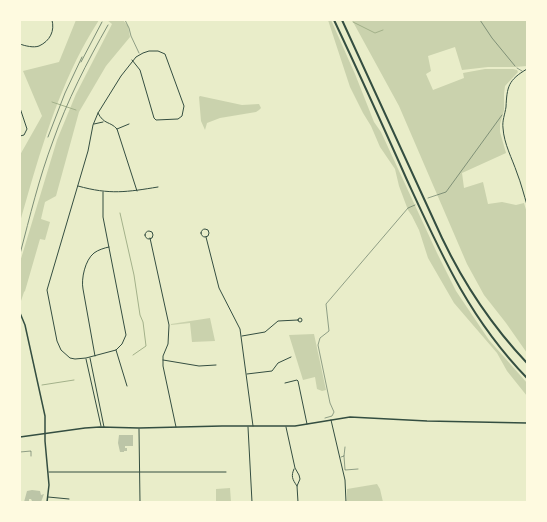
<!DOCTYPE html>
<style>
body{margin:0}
#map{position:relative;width:547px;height:522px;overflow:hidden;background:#e9edc9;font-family:"Noto Serif",serif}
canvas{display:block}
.frame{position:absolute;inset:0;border:21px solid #fefae0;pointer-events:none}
</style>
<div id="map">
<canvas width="547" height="522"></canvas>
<div class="frame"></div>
</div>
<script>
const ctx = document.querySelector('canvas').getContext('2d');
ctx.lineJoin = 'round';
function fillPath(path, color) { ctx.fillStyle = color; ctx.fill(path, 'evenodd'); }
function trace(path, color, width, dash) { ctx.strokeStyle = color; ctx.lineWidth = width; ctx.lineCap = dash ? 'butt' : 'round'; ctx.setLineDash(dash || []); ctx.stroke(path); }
fillPath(new Path2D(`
 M76 20H99C93 30 87 39 82 49 53 104 37 163 20 222V155L42 116 23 71 59 62Z
 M107 20H123L128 26 130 37 106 66 79 112 56 196 45 202 41 219 50 222 45 240 40 239 25 291 24 292 21 301 20 300V262L57 140 76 94 109 30 112 24Z
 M328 20H331L355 74 374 122 381 132 437 253 456 291 489 340 527 383V396L507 371 497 353 454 303 428 258 419 230 412 216 408 210 399 186 395 169 380 147 371 126 363 113 350 87Z
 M352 20H527V66L515 67H488L462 70 455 47 428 56 431 71 426 74 433 90 464 78 463 73 485 69H513L517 70 518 72 505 86 504 94V110L500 124V132L506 153 462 173 464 188 483 182 488 204 502 202 516 205 524 203 527 213V353L506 323 484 295 467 264 399 106Z
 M200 96 242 105 259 104 261 108 259 110 256 112 220 118 207 123 205 130 201 121 199 97Z
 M210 318 215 341 192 342 190 323 171 325V324Z
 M314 334 326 390 322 391 317 389 315 377 303 380 289 335Z
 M377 484 380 489 383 502H347V489Z
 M230 488 231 502H216V489Z`), '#cad2ad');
trace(new Path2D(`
 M261 20H275
 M353 22 375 33 383 30
 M52 102 76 110
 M120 213 134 275 140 315 143 322 146 346 133 355
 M42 385 74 380`), '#a3b18a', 1);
fillPath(new Path2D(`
 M119 435H133V446H125V448H127V451H124V452H120L118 443Z
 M32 490 40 491 41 495 44 494 41 502 32 501 31 499H29V502H24L27 491Z`), '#bcc5a7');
trace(new Path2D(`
 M125 20 129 28 131 36 139 53
 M480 20 492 38 515 66
 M428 198 446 192 502 115
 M325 418 332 416 334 412 330 403 318 345 320 338 329 331 326 304 408 208 415 205`), '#344e41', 0.5);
trace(new Path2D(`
 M517 68 522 71
 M20 452 31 451V456
 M344 456 345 470 358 469
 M341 457 344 456 345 447`), '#344e41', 0.5);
trace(new Path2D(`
 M20 44C25 46 34 48 39 46 50 41 55 31 52 20
 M527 69C508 80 507 87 506 107 505 114 502 121 503 128 504 144 512 158 517 173 521 183 524 195 527 205
 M20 108 27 129 24 135 20 136
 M98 113C104 125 110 121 117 129L137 191
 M94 124 103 122
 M117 129 129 124
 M78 186C110 195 127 192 158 187
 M103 192V217L126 335 122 344 116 350 86 358 75 359 70 358 61 350 57 341 47 290 88 151 93 125 98 113 121 76 136 57 143 53 149 51H158L165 54 184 106 182 116 178 119 156 120 154 118 140 70 132 60
 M201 233a4 4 0 1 1 8 0a4 4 0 1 1-8 0Z
 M145 235a4 4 0 1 1 8 0a4 4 0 1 1-8 0Z
 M206 237 219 288 240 329 253 426
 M150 238 169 325 168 344 163 356V366L176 427
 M298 320a2 2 0 1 1 4 0a2 2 0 1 1-4 0Z
 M242 336 265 332 278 321 298 320
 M116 350 127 386
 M95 356 83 289C81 279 85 260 94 253 98 250 104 248 109 247
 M90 358 104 427
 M86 359 101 426
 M163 360 199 366 216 365
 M247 374 272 371 278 363 291 357
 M285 383 297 380 298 381 307 424
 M331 420 345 480 346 502
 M248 427 252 502
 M286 427 295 468 299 475 300 479 297 486 298 502
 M139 429 140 502
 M294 469C291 476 292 479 297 486
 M49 472H226
 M48 497 69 499`), '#344e41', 1);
trace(new Path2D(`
 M20 437 85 428 100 427 139 428 222 426H295L350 417 427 421 527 423`), '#344e41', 1.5);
trace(new Path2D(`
 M20 313 25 325 45 416V441L49 485 47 502`), '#344e41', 1.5);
trace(new Path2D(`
 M334 20C359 73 383 126 407 180 441 254 469 318 527 378
 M342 20 442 238C464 284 492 326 527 363`), '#344e41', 2);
trace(new Path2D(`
 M81 62 102 22
 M48 137 65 93 82 57
 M20 254C30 216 39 178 53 141 67 101 87 62 108 25`), '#7c8e77', 1);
</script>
